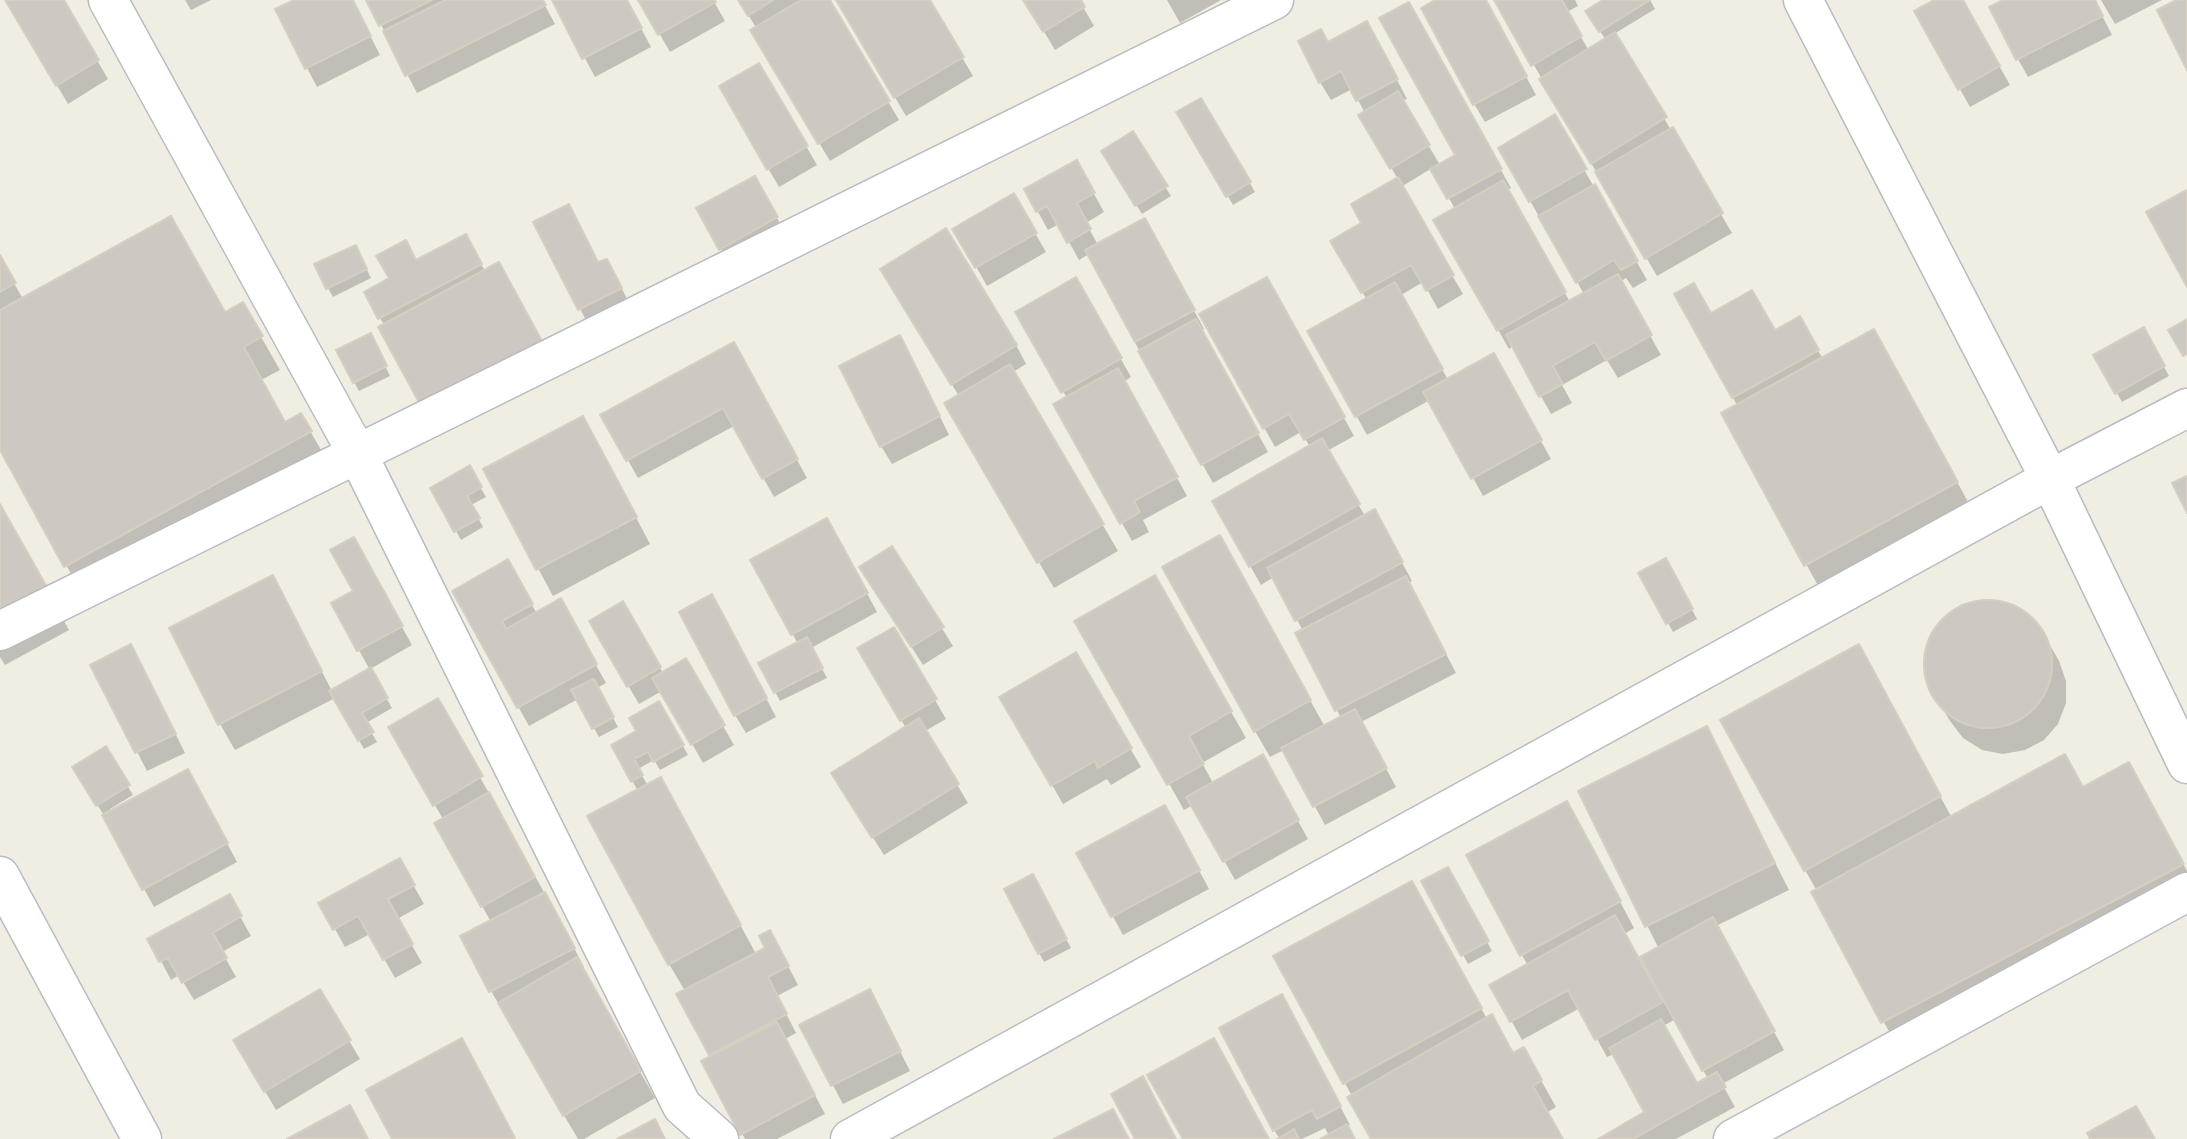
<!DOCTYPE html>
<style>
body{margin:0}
canvas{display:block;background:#f0ede3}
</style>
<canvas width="2187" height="1139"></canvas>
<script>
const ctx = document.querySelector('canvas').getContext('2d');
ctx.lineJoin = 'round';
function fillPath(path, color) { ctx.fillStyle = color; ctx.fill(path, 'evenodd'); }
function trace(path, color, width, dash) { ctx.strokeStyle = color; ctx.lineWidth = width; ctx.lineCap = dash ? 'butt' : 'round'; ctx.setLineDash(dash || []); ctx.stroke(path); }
fillPath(new Path2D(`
 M7 0H62L108 79 68 104Z
 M185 0H211L191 10Z
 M298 0H352L380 55 317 87 277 10Z
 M368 0H542L555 24 417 93Z
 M554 0H626L651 47 595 77Z
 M640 0H713L725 21 670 52Z
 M739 0H828L899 120 830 161 752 31 757 29Z
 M838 0H928L973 76 906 116Z
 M1025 0H1079L1094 26 1055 50Z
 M1167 0H1221L1180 23Z
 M1439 0H1485L1536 95 1485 122 1474 104Z
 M1496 0H1575L1578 6 1567 12 1589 51 1606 40 1593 21 1607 0H1650L1655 9 1614 34 1732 233 1657 276Z
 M1937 0H1962L2010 85 1970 107 1917 12Z
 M2006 0H2094L2112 35 2028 77 2018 59Z
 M2101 0H2162L2115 24Z
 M1408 4 1511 188 1507 190 1570 302 1584 294 1500 149 1554 117 1647 280 1633 288 1626 278 1620 282 1661 355 1618 378 1607 360 1562 385 1572 403 1551 414 1513 346 1509 349 1436 220 1455 209 1432 168 1401 187 1463 294 1438 309 1423 282 1401 295 1448 380 1493 356 1551 459 1483 496 1430 400 1367 435 1310 332 1367 300 1332 242 1364 223 1398 179 1360 116 1365 113 1352 89 1331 100 1320 82 1327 44 1377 42 1407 99 1402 101 1440 165 1457 156Z
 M759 65 817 165 779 187 721 87Z
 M1201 100 1255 192 1233 205 1179 113Z
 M1132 133 1171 196 1142 214 1103 152Z
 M1076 162 1104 212 1086 223 1098 245 1155 238 1204 329 1201 331 1268 452 1213 483 1140 352 1089 254 1079 260 1059 224 1048 230 1026 190Z
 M755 178 787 236 731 267 698 209Z
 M1013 195 1046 252 987 286 955 229Z
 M536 223 599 264 617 279 631 307 590 328Z
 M465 236 485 271 513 290 556 368 384 325 366 293Z
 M360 256 371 278 333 297 328 288Z
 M0 259 23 299 225 314 261 337 280 370 261 380 285 424 301 415 329 464 85 599 0 446Z
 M1076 279 1131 377 1124 382 1187 496 1143 520 1149 532 1132 541 1056 405 1067 398 1017 313Z
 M1267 279 1354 436 1327 451 1365 516 1384 530 1412 581 1409 583 1456 673 1361 722 1396 787 1325 825 1284 750 1270 757 1255 731 1234 564 1325 727 1341 718 1297 634 1303 631 1274 577 1261 585 1214 502 1310 447 1301 432 1275 447 1201 315Z
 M893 288 1016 345 1026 364 1013 372 1118 551 1054 588 946 403 959 396Z
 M1676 295 1711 315 1774 332 1799 318 1823 359 1889 358 1972 509 1821 591 1723 414 1737 405Z
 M2143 329 2169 376 2122 402 2096 355Z
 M375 345 390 376 359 391 354 382Z
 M910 356 949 435 892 464 881 446Z
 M744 363 807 478 774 497 734 426 638 478 603 416Z
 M598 445 650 544 553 596 485 470Z
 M469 468 486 497 471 505 483 527 461 540 432 488Z
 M0 507 69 630 5 665 0 657Z
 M837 538 877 612 811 648 827 678 780 701 760 663 798 644 752 560Z
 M353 540 412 645 370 669 392 708 366 723 377 742 364 749 335 698 235 750 220 724 273 578 332 691 370 670 333 604 355 592Z
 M891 548 953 646 923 665 872 585Z
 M1665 560 1697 619 1673 632 1641 574Z
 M508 561 537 614 560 601 606 683 597 688 618 727 599 737 578 699 529 726 454 592Z
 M1154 577 1246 738 1202 763 1213 783 1262 756 1308 839 1235 880 1193 805 1184 810 1077 621Z
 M1990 601 2010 605 2029 616 2043 633 2059 661 2066 681V703L2058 724 2044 740 2025 750 2003 754 1982 750 1963 738 1950 721 1934 694 1927 674V652L1935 632 1949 616 1968 605Z
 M622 603 663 673 685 660 734 745 703 763 662 691 639 704 591 622Z
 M722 615 776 717 746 733 735 715Z
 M894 629 946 719 925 731 968 803 884 855 844 792 906 728 859 649Z
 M1076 655 1141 767 1111 785 1107 779 1063 804 1002 698Z
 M141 665 185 753 147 771 93 666Z
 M1873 673 1952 818 2083 789 2147 797 2187 871V904L1902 1055 1813 893 1817 891 1805 870Z
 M437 700 555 912 584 967 581 968 655 1098 584 1139H578L491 991 462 937 491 922 436 823 443 819 390 728Z
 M659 703 688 755 660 770 654 760 638 769 648 786 676 806 756 954 780 951 798 985 777 996 796 1033 785 1039 825 1114 777 1139H745L704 1062 712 1058 679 995 685 991 669 964 638 791 613 746 639 732Z
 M1707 729 1789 890 1716 926 1784 1050 1722 1084 1735 1107 1676 1139H1601L1647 1113 1614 1054 1607 1057 1580 1008 1522 1040 1492 986 1528 966 1469 856 1582 830 1634 928 1624 934 1645 971H1647L1642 958 1659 949 1580 792ZM1676 1019 1708 1079 1696 1085 1663 1026Z
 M105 749 133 795 110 809 111 812 198 789 237 862 154 907 103 814 74 768Z
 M1175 825 1209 889 1123 935 1079 853Z
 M399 860 424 904 397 919 422 963 395 978 370 934 345 947 321 904Z
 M1448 869 1492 951 1468 964 1424 882Z
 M1032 876 1071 948 1044 962 1006 890Z
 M229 897 251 936 222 952 236 977 194 1000 179 975 171 980 150 940Z
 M1427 910 1487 1019 1513 1055 1524 1050 1556 1107 1546 1113 1561 1139H1373L1352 1096 1275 957Z
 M319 991 360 1059 276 1110 235 1040Z
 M879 1010 910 1071 843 1104 801 1025Z
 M1292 1015 1350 1125 1347 1127 1353 1139H1324L1329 1136 1325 1128 1302 1139H1280L1274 1130Z
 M477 1067 515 1139H394L368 1090Z`), '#0003');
const building = new Path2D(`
 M5 0H64L99 60 56 86Z
 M294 0H353L371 36 305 69 275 9Z
 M366 0H432L379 26Z
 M445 0H543L546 5 405 76 383 31Z
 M552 0H627L642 28 582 59Z
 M638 0H715L716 2 658 35Z
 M738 0H773L748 16Z
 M801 0H830L890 101 818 144 750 30Z
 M836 0H930L964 57 894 98Z
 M1023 0H1081L1085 7 1043 32Z
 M1435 0H1486L1527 76 1473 105 1421 8Z
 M1494 0H1562L1582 36 1531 66Z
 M1603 0H1650L1599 32 1585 11Z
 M1934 0H1963L2000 66 1958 90 1914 11Z
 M2003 0H2095L2103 16 2016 60 1989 7Z
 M2176 0H2187V70L2157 10Z
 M1409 2 1502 169 1447 199 1430 169 1455 155 1379 18Z
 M1367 21 1398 79 1356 101 1341 71 1319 83 1298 41 1321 29 1328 42Z
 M1615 32 1667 117 1591 164 1539 79Z
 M759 63 808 146 767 170 719 86Z
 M1398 91 1430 145 1390 169 1358 115Z
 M1201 98 1251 182 1226 197 1176 112Z
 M1555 114 1587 169 1529 202 1498 148Z
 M1673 127 1723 213 1645 259 1595 172Z
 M1133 131 1168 186 1135 206 1101 151Z
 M1077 160 1095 193 1077 203 1091 229 1067 243 1047 206 1036 212 1024 189Z
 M755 176 778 217 719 250 696 208Z
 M1398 177 1454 275 1426 291 1411 265 1361 293 1330 241 1361 223 1351 204Z
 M1503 180 1566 292 1497 331 1433 220Z
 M1595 184 1638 261 1621 270 1614 260 1576 283 1538 216Z
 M2187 190V287L2146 212Z
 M1014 193 1037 233 975 268 952 229Z
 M569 204 598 262 607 259 622 288 578 310 533 222Z
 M171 216 225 312 243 302 263 336 244 347 285 422 301 413 312 431 64 567 0 450V310Z
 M1145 218 1195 310 1135 342 1085 250Z
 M946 228 1017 345 951 385 880 269Z
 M466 234 482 264 378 319 364 292 389 278 376 256 406 240 416 260Z
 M356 245 367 269 326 289 314 264Z
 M0 255 16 283 0 292Z
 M499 262 542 341 421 406 378 327Z
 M1618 274 1652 335 1606 361 1595 342 1553 366 1563 384 1539 397 1506 335Z
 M1076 277 1122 358 1061 393 1015 312Z
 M1267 277 1345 417 1304 440 1289 414 1263 429 1199 314Z
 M1395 282 1443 369 1355 417 1307 331Z
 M1694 283 1711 313 1752 290 1775 330 1800 316 1819 350 1732 398 1674 294Z
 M1196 319 1259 433 1201 465 1138 351Z
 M2187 319V354L2183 356 2168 330Z
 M2144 327 2165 366 2115 394 2093 355Z
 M1874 329 1958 482 1804 566 1721 413Z
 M371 333 387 366 353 383 336 350Z
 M900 335 940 416 880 447 839 366Z
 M734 342 798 459 762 479 723 408 626 461 600 415Z
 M1494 353 1542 440 1471 479 1423 392Z
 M1010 364 1104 524 1037 563 944 403Z
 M1118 368 1178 477 1134 501 1140 512 1120 524 1053 404Z
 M583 416 637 517 536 570 483 469Z
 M1322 438 1360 504 1249 567 1212 501Z
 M470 465 482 487 467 496 480 518 454 532 430 488Z
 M2187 476V513L2172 483Z
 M0 504 52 596 0 625Z
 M1375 509 1403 562 1295 621 1267 568Z
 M827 518 868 593 791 635 750 560Z
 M1220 535 1311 700 1254 732 1162 567Z
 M354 537 403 626 357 651 331 603 353 591 330 550Z
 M892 546 944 627 911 647 859 567Z
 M1666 558 1693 609 1666 624 1638 573Z
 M508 559 533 604 502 621 506 629 561 598 597 664 517 708 452 591Z
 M273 575 322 671 218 725 169 628Z
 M1155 575 1232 711 1189 736 1204 764 1167 785 1074 621Z
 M1406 576 1446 654 1335 711 1295 633Z
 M712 594 767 698 734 716 679 612Z
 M1924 664a64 64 0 1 1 128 0a64 64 0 1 1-128 0Z
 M623 601 661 667 627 687 589 621Z
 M894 627 937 699 900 721 857 648Z
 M807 637 823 668 774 693 758 663Z
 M131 644 176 734 135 753 90 665Z
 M1859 644 1941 796 1804 871 1720 720Z
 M1076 652 1132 748 1098 768 1095 761 1051 786 999 697Z
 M686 658 725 725 691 745 652 678Z
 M371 667 388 698 362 713 374 732 358 741 329 691Z
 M594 679 614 717 592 729 571 690Z
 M438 698 483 776 433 806 388 727Z
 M659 701 684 745 653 762 648 752 634 759 643 775 631 782 611 745 636 731 629 718Z
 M1355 709 1387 768 1313 807 1281 748Z
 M919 718 959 784 872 838 831 773Z
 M1707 726 1775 863 1645 927 1578 791Z
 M106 746 130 785 96 806 72 767Z
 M1263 754 1299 820 1223 862 1186 797Z
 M2065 754 2083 787 2129 762 2184 864 1881 1023 1811 892Z
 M188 769 228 843 142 890 102 815Z
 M661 777 741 925 668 965 587 816Z
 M489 792 535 877 481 907 434 823Z
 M1567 801 1621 901 1520 956 1466 855Z
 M1165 805 1200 870 1111 917 1076 853Z
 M400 858 415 885 388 899 413 944 383 960 358 916 333 930 318 903Z
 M1448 867 1489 941 1461 956 1421 881Z
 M1033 874 1067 939 1038 954 1004 889Z
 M1412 881 1482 1008 1343 1084 1273 956Z
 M545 892 575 948 489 992 460 936Z
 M230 894 242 916 213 933 227 958 182 983 168 958 159 962 147 939Z
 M1615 915 1663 1002 1595 1040 1568 990 1510 1022 1489 985Z
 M1713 917 1775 1031 1702 1071 1640 957Z
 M770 930 789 966 768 977 787 1014 709 1055 676 994 765 948 759 936Z
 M577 957 641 1071 563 1116 498 1003Z
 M320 989 351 1040 264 1092 233 1040Z
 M870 989 901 1051 831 1086 799 1025Z
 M1282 994 1341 1106 1317 1119 1312 1110 1273 1131 1219 1028Z
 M1492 1014 1513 1053 1524 1047 1542 1080 1533 1086 1563 1139H1371L1347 1097Z
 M1661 1019 1697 1083 1717 1072 1726 1087 1633 1139H1598L1644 1112 1609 1048Z
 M777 1022 815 1095 740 1135 701 1061Z
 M462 1038 515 1138 392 1139 366 1090Z
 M1214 1038 1269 1139H1183L1147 1075Z
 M1143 1076 1176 1139H1135L1111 1094Z
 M350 1105 368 1139H287Z
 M2136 1106 2155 1139H2090L2087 1133Z
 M1113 1109 1129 1139H1054Z
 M655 1119 665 1139H617Z
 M1347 1124 1355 1139H1320Z
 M1294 1129 1299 1139H1277Z`);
fillPath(building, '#cdc9c2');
trace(building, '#d5cec1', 2);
const street = new Path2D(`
 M108 0 358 455 682 1106 719 1139
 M1803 0 2050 479 2187 764
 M0 631 1274 0
 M850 1139 2050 479 2187 408
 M1733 1139 2187 892`);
const secondary = new Path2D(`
 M0 876 142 1139`);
trace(street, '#b8bcc1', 41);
trace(secondary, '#b9bdc3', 41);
trace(street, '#fff', 38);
trace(secondary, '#fff', 38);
</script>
